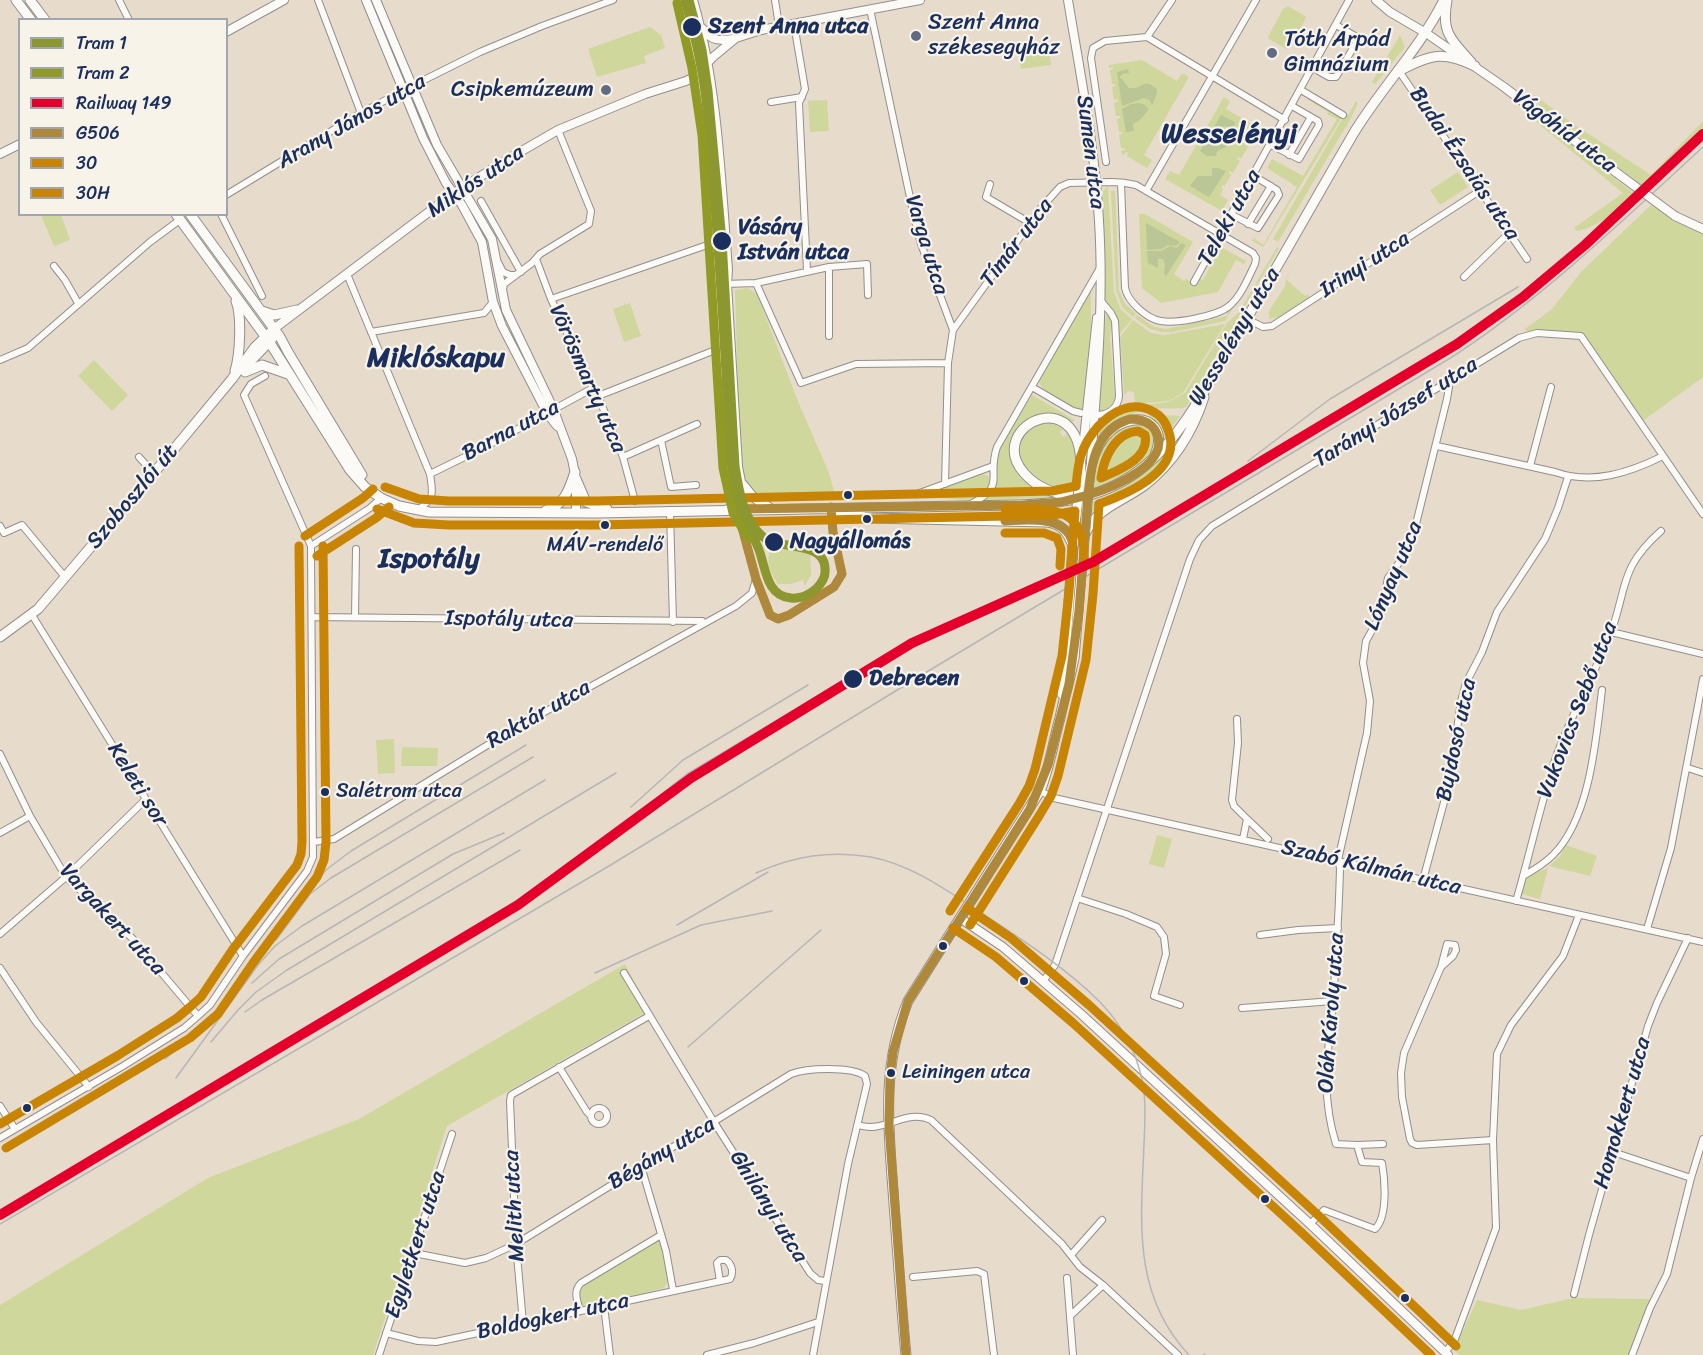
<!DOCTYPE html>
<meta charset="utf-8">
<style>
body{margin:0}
#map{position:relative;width:1703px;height:1355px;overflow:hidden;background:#e7dbcb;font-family:Sriracha,sans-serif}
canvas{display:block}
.legend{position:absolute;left:18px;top:18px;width:210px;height:198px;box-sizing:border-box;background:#f7f3e8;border:2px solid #9fa5b1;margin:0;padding:8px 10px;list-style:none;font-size:18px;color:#1b2f5e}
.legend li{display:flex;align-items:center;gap:12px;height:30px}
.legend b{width:30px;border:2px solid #9fa5b1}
</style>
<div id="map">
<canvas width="1703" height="1355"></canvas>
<ul class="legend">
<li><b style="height:8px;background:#8d972f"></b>Tram 1</li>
<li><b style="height:8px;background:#929a26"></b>Tram 2</li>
<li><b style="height:8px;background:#e4002b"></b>Railway 149</li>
<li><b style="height:8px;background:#ae893b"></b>G506</li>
<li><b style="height:8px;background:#c78405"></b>30</li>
<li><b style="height:8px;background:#c78405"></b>30H</li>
</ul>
</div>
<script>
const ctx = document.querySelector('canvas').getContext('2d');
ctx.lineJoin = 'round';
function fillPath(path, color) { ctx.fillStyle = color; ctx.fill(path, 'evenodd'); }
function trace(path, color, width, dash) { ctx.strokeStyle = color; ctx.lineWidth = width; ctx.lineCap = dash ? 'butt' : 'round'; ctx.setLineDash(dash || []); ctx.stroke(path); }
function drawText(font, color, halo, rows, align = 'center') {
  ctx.font = font + ' Sriracha,sans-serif'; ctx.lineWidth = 4.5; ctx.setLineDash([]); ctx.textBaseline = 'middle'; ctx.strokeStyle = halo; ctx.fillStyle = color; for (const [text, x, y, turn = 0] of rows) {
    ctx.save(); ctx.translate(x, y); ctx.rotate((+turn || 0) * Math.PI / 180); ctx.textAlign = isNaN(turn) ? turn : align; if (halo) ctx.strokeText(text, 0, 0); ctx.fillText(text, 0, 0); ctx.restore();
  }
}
fillPath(new Path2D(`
 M1288 6 1305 16 1306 18 1291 46 1286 49 1269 39 1268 37 1283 9Z
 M650 27 661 35 665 48 644 56 646 63 597 77 588 49Z
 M1400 35 1405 47 1375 84 1372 82Z
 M1049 47 1051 65 1021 69 1018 51Z
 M1142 60 1177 81 1182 73 1189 77 1144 155 1152 160 1147 168 1127 156 1128 153 1126 152 1124 155 1122 154 1121 151 1125 150 1124 148H1121L1119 135 1122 134V132H1119L1117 119 1120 118V116H1116L1114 103 1118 102 1117 99 1114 100 1112 87 1115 86V84H1112L1110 70 1113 69V67L1109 68V65Z
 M1533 94 1572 123 1651 175 1703 121V131L1644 187 1549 114 1539 105Z
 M1224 97 1230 101 1226 109 1259 128 1257 131 1254 129 1253 131 1256 133 1249 145 1246 143 1245 145 1248 147 1241 159 1238 157 1237 159 1240 161 1233 173 1230 171 1229 173 1231 175 1225 186 1222 185 1221 187 1223 189 1220 195 1228 200 1222 211 1165 179 1170 171 1179 175Z
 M1308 97 1342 117 1263 247 1252 241 1254 238 1263 245 1297 187 1267 168 1272 159 1303 176 1337 119 1327 114 1328 112 1307 99Z
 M827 100 829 131 810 132 808 101Z
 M1356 101 1358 103 1351 118 1278 242 1273 239 1341 121 1349 114Z
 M1529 116 1542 122 1636 195C1622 208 1596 228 1577 231L1574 228 1623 193Z
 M1458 172 1468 187 1440 205 1430 190Z
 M1108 186 1114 292 1121 310 1132 319 1119 335 1105 301 1103 191Z
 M1111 191H1115L1119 291 1125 304 1136 314 1133 317 1122 307 1116 290Z
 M1652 204 1673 219 1703 232V377L1640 423 1585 343 1572 337 1529 334 1525 329 1552 309 1581 272Z
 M1139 214H1145L1193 242 1174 274 1184 281 1186 279 1195 284 1199 278 1203 280 1216 257 1213 254 1218 245 1246 261 1244 264 1236 260 1218 292 1161 303 1142 288Z
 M41 215H61L70 240 54 246Z
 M1277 247 1279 248 1186 407C1175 410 1164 407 1153 409 1124 413 1116 424 1096 441L1097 421 1109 419 1130 407 1169 402 1185 393 1227 323 1239 312Z
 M1296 262 1286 279 1305 296 1308 294 1309 298 1279 317 1269 319V311L1285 286 1286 278Z
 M748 288 757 294 797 399 829 473 836 498H758L745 484 740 466 735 290Z
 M1091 290V330L1083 410C1069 407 1044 395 1039 382Z
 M630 303 641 336 624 342 613 309Z
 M1236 303 1225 321 1173 332H1161L1150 329 1135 318 1137 315 1154 327 1166 329 1223 317 1228 315 1226 311Z
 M1106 312 1112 321 1110 337 1115 397 1111 407 1105 411H1098Z
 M1133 320 1151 333 1165 335 1225 324 1183 393 1169 401 1135 404 1134 392 1128 391 1126 394 1124 393 1120 337Z
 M94 360 128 395 112 411 78 376Z
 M1032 395 1075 420 1070 424 1027 421 1013 459 1055 497 986 500 995 487 997 457 1000 447Z
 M1160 415 1180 416 1161 442 1142 416Z
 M1049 421 1066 427 1060 432 1063 437 1068 433 1075 450 1076 457 1073 492C1050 491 1013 473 1018 444 1019 439 1025 433 1027 428Z
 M1146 424 1155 435C1155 440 1155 445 1153 450 1146 466 1108 482 1092 489L1094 468 1103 444 1125 425Z
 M1184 432 1185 436 1153 474 1089 518 1091 502C1130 488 1159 464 1184 432Z
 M982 474 988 476 991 482C980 506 963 499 941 498V489Z
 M773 544 810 552 811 575 805 586 803 580 791 584H778C768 568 765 561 773 544Z
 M394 739 395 773 378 774 376 740Z
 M402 747 438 748 437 766H401Z
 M1157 835 1172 839 1164 868 1149 864Z
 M1566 845 1597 856 1590 876 1549 866 1560 856Z
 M1548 868 1540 899 1522 894 1526 877Z
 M625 964 650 1010 447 1126 373 1355H0V1305L208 1178 359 1119Z
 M657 1239 660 1243 668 1281 664 1288 589 1307 581 1305 578 1291 582 1285Z
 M1573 1298 1650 1299 1629 1355H1459L1454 1350 1477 1300 1521 1310Z`), '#d0d79d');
fillPath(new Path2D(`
 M1128 69 1129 73 1122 74 1120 77 1129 88C1144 90 1142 76 1157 89V93L1152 106 1149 100 1144 98 1122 106 1117 72Z
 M1139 103 1145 105 1149 109 1140 120 1133 124 1134 131 1126 132 1122 109 1131 104Z
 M1221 115 1235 122 1233 130 1226 126 1219 127 1217 130 1224 135 1223 137 1211 138 1225 144 1231 140 1226 147 1217 151 1216 156H1207L1200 151Z
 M1212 168H1218L1226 171 1209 197 1190 186 1198 176H1212Z
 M1146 223 1180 242 1176 246 1168 245 1161 249 1147 250Z
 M1181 243 1186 245 1166 276 1164 274 1165 264 1163 259H1158V268L1148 263 1147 251H1162L1170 246 1177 248Z`), '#bac695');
const street = new Path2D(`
 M119 0 129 20
 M318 0 361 113
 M775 0 779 26
 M870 9 915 221 921 244 953 330 948 363 945 484
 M794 24 805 89 799 103 807 270
 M1147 37 1172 0
 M1313 68 1329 77H1336L1356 43 1355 36 1336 25
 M1399 71 1527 259
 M1301 90 1343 115
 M771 102 802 97
 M1271 145 1299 159 1319 125 1318 121 1292 106
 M1289 155 1311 117
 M1106 162 1091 58 1093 48 1105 41 1147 37 1285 120
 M990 184 986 197 1030 223
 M1146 191 1256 0
 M226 195 361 113 418 83 480 52 542 26 613 0
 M481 201 521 272
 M221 214 262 296
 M1232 215 1258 228 1279 195 1277 190 1254 176
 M1248 224 1271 186
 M536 259 551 299 593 388 598 396 623 457 635 501
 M499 264 503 272 510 275H516
 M54 266 65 280 78 303
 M829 267V336
 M347 274 430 474C433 494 435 497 418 510
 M1464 277 1510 232
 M1194 282 1349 0
 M756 283 801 383 856 364 948 363
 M724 284 756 283 829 267 867 264 868 295
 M503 290 504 284 532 263 540 254 589 224 591 211 558 130
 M551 299 713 243
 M1247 319 1263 327 1272 326 1481 190
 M953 330 1041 208 1060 187 1069 183 1112 182C1120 182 1128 183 1136 185L1253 253 1256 258 1255 264C1248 278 1241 297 1228 307 1216 316 1176 324 1161 321 1147 319 1128 302 1125 288L1121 183
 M371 332 484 313 493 302
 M0 360 28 348 150 242 181 219
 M1032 387 1073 411 1081 413
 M598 396 723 347
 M1098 415C1110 414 1118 407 1119 396L1115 321 1111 313 1100 300
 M661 440 671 487 696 485
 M1437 446 1555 472C1592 485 1629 473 1663 456
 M139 457 148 467 157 469
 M623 457 697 424
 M1530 466 1551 387
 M430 474 483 448 593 388
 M917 494 993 466
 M969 505C1008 485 986 480 997 447L1100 268
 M737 509 756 579 770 615 778 619 789 615 834 587 842 574 833 532 831 507
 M670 510 673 622
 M0 526 4 533 22 525 65 577
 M311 546 370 508 381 498
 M32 615 243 956
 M312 617 702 621
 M355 617 356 549
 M1611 632 1703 654
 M1237 719 1238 743 1232 800 1234 806 1247 819 1243 839
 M0 754 30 816 66 877 133 939 198 1016
 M1688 768 1703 773
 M1040 791 1054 798 1703 942
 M1247 819 1268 839
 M0 833 30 816
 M314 842 334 839 512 730 736 606 752 593 756 579
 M1523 876C1534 870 1544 864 1553 855 1590 818 1596 740 1602 690
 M1423 880 1450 780 1461 701 1466 683 1482 652 1497 612 1545 539 1558 508 1568 477
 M1077 898 1126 914 1157 927 1164 937 1166 954 1154 996 1180 1005
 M1516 901C1530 854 1540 806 1555 760 1570 717 1593 677 1610 635 1628 588 1618 569 1661 531
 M1647 929 1671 848 1703 679
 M0 934 66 877 146 799
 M1260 935 1298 930 1338 928
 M1441 967 1447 944 1455 945 1456 950 1453 956 1441 967 1404 1053 1401 1073 1402 1097 1410 1139 1412 1143 1417 1145 1493 1140
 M0 968 36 1022 89 1087
 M624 973 714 1122 810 1273 818 1280 825 1281
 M1044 980 1055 965 1190 559 1199 540 1212 526 1519 338 1537 333 1581 336 1703 514
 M1242 1008 1333 1001
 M559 1067 587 1112 590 1115
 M0 1106 15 1129
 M591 1116a8 8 0 1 1 16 0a8 8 0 1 1-16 0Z
 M858 1125C884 1134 906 1108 931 1120L1062 1244 1080 1267 1103 1285 1178 1355
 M0 1138 123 1066 184 1028 198 1016 210 1005 243 956 307 871 313 857 311 546 244 395 251 384 265 376
 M1357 1145 1383 1144
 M1613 1152 1691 1178
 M641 1166 666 1251 673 1290
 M1310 1224 1324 1210 1375 1229C1388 1217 1385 1180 1382 1163L1362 1162 1357 1145 1336 1144C1320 1092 1328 1054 1333 1002 1336 958 1339 913 1340 868L1338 860 1367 733 1370 701 1363 663 1366 641 1380 616 1388 578 1406 553 1413 536 1447 399 1449 387 1446 382
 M414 1253 465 1263 486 1258 516 1244 791 1074C806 1068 851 1066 865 1076L867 1084 848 1164 813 1355
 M1071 1255 1102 1220
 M913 1277 977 1271 984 1274 994 1355
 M1067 1278 1073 1355
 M1574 1294 1589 1235 1648 1026 1657 1003 1688 938
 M604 1306 610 1355
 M580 1311C577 1300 573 1291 581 1283L661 1235
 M1071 1315 1103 1285
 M523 1323 516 1244 510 1101 511 1095 649 1016
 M386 1333 418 1341 436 1342 730 1279C734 1273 732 1264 726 1260H720L717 1263 720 1281
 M1445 1353 1455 1339 1496 1228 1493 1140 1497 1054 1511 1025 1563 956 1579 915
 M379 1355 452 1134
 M707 1355 754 1343 818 1322
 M1632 1355 1650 1308 1667 1274 1691 1178 1703 1139`);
const secondary = new Path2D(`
 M366 0 423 138 446 183 462 205 482 242 493 302 502 326 547 413 557 426
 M376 0 437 145 492 239 506 310 553 408 572 459 576 479V513
 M680 0 694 52 701 91 717 285 729 466 737 508
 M693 0C718 86 721 181 728 270L727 284 738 466C740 482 751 504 728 509
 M1068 0C1080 73 1095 147 1099 221 1104 302 1097 381 1091 462
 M1376 0 1390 12 1426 33 1504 87 1617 173
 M703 29C711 41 720 41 733 39
 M226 32 284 0
 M0 154 20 144
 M1675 216 1703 229
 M275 328 454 193 513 156 558 130 645 94 686 81 694 77 713 57 736 38 761 30 920 0
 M1082 457 1097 318
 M960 918 1003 947 1081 1014 1310 1224 1448 1355`);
const primary = new Path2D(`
 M16 0 31 20
 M30 0 45 20
 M1447 1C1441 32 1451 40 1471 62
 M1401 70C1432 54 1443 51 1475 66
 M176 214 270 343 350 470 365 487 381 498 399 506 429 512 597 513 1015 505C1063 504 1108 497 1146 465 1181 436 1203 393 1225 355 1270 281 1311 206 1355 131 1383 86 1420 48 1444 0
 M190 214 280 337 288 352 362 475
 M262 311 274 315 297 310
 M246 366 272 339
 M235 371C240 355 242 316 236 301
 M245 372 262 365 288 374
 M576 479 586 502 607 509
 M1089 480C1095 403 1176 406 1155 455
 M743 485 752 496 771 509
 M1077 496C1057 495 1038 489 1024 473 982 424 1091 376 1080 480
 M833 509 844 515 871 518 1047 522C1062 524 1068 532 1073 546
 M546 510C565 505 569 489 575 472
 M1085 534C1097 507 1122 502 1145 485 1174 462 1193 431 1204 397
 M1074 543 1076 516
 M0 637 38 609 169 455 232 379 255 347 275 328
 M1062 694 1065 657
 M906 1355C901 1305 898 1255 894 1204 889 1132 880 1070 908 1001L1040 791C1050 767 1053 742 1060 718 1064 698 1070 679 1074 658`);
trace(street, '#918f8e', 8);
trace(secondary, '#918f8e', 10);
trace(primary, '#918f8e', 11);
trace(street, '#fbfaf7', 6);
trace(secondary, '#fbfaf7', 8);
trace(primary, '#fbfaf7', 9);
trace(new Path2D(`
 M1248 461 1330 399 1518 287
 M631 807 683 760 808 685
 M756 873C794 856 830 850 871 857 912 865 946 890 980 912 1021 939 1065 967 1100 1002 1118 1021 1132 1043 1139 1068 1147 1093 1145 1118 1144 1144 1141 1222 1132 1294 1189 1355
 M313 886 326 870 351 851 526 745
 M677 925 768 872
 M276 940 310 894 331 878 533 757
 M595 973 701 925 772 911
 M252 983 279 959 453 854 504 833
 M245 1012 262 1000 520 850
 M211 1042 238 1010 256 992 287 970 616 773
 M688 1047 821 930
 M165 1059 209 1022
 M176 1078 258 965 275 946 302 926 545 780
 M0 1211 516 901 594 847 687 774 846 679
 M0 1224 609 866 930 670 1452 357C1544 297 1622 221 1703 147
 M1204 1354 1205 1355`), '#b6b6b9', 1.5);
const secondaryBridge = new Path2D(`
 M1617 173 1675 216`);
const primaryBridge = new Path2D(`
 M1076 516 1080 480
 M1065 657 1073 546
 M1074 658 1089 480`);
trace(secondaryBridge, '#918f8e', 10, []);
trace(primaryBridge, '#918f8e', 11, []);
trace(secondaryBridge, '#fbfaf7', 8);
trace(primaryBridge, '#fbfaf7', 9);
trace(new Path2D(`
 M1130 419C1140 419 1149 421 1155 430 1175 463 1111 488 1088 495 1091 464 1095 430 1130 419Z
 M737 509 1023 505 1061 502 1088 495
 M737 509 756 579 770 615 778 619 789 615 834 587 842 574 833 532 831 507
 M1005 521C1024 520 1061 515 1071 538 1075 547 1073 556 1072 566
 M906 1355 889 1126 890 1077 893 1052 908 1001 1030 809 1048 765 1069 684 1079 611 1088 495`), '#ae893b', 9);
trace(new Path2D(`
 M1076 486C1077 474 1078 461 1083 450 1093 425 1124 396 1152 411 1163 416 1167 425 1170 436 1178 473 1127 494 1099 504
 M377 509 414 523 449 525H597L1053 515 1075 511 1069 592 1062 656 1035 769 1029 786 1019 804 950 911
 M1005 533H1044L1057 538 1061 549 1060 566
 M317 556 376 518 389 507
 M953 928 996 957 1073 1023 1302 1233 1431 1355
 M6 1148 190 1038 218 1014 253 963 317 877 324 860 326 842 323 546`), '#c78405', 9);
trace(new Path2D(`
 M1138 431 1145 435C1150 459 1118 470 1101 478 1104 457 1115 433 1138 431Z
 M385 487 419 499 449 501H597L1052 491 1076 486
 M1005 509C1053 508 1088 506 1084 566
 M305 536 363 498 373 489
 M967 908 1011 938 1089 1005 1318 1215 1456 1346
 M970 925 1039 816 1051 796 1058 776 1086 660 1093 594 1099 504
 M0 1124 117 1056 177 1018 190 1007 201 997 233 949 297 865 301 854 302 842 299 546`), '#c78405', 9);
trace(new Path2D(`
 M0 1215 518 905 691 778 912 643 1093 562 1457 344 1523 297 1585 245 1703 134`), '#e4002b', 10);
trace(new Path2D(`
 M685 0C695 37 704 73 707 111 715 192 720 274 725 355 728 399 726 443 735 486 740 510 747 523 757 545 766 563 764 596 791 598 800 599 809 595 816 589 821 584 826 577 825 569 825 540 778 551 762 536 743 518 739 491 735 466L722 241 708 91 702 50 689 0`), '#8d972f', 9);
trace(new Path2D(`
 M677 3 692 68 702 135 723 468 733 513 748 538`), '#929a26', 9);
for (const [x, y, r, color] of [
 [692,27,10,"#1b2f5e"],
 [916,36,6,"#626b84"],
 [1272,53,6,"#626b84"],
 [606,90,6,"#626b84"],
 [722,241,10,"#1b2f5e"],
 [848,495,5,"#1b2f5e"],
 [867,519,5,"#1b2f5e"],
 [605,525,5,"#1b2f5e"],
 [774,542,10,"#1b2f5e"],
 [853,679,10,"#1b2f5e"],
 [325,792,5,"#1b2f5e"],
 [943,946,5,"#1b2f5e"],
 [1024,981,5,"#1b2f5e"],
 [891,1073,5,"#1b2f5e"],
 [27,1108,5,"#1b2f5e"],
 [1265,1199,5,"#1b2f5e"],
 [1405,1298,5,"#1b2f5e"]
]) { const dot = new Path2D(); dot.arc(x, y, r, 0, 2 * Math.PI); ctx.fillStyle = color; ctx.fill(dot); trace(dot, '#f7f3e8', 2); }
drawText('20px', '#1b2f5e', '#f7f3e8', [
 ["MÁV-rendelő",605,546,"center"],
 ["Salétrom utca",336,792],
 ["Leiningen utca",902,1073]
], 'left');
drawText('22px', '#1b2f5e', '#f7f3e8', [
 ["Szent Anna",928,23],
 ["székesegyház",928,48],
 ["Tóth Árpád",1284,40],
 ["Gimnázium",1284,65],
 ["Csipkemúzeum",594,90,"right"]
], 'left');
drawText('bold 22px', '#1b2f5e', '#f7f3e8', [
 ["Szent Anna utca",708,27],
 ["Vásáry",738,228],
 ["István utca",738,253],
 ["Nagyállomás",790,542],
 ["Debrecen",869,679]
], 'left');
drawText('22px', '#1b2f5e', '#f7f3e8', [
 ["Arany János utca",352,122,-30],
 ["Vágóhíd utca",1564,132,37],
 ["Sumen utca",1090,152,83],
 ["Budai Ézsaiás utca",1464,164,56],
 ["Miklós utca",476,182,-34],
 ["Teleki utca",1230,218,-61],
 ["Tímár utca",1017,243,-53],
 ["Varga utca",926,245,73],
 ["Irinyi utca",1365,265,-33],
 ["Wesselényi utca",1235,337,-59],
 ["Vörösmarty utca",587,379,66],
 ["Tarányi József utca",1396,413,-32],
 ["Barna utca",511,431,-28],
 ["Szoboszlói út",133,497,-50],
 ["Lónyay utca",1394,576,-67],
 ["Ispotály utca",509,620,1],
 ["Vukovics Sebő utca",1578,710,-69],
 ["Raktár utca",539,715,-30],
 ["Bujdosó utca",1457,740,-78],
 ["Keleti sor",137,785,58],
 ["Szabó Kálmán utca",1371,868,13],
 ["Vargakert utca",112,920,47],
 ["Oláh Károly utca",1332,1013,-86],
 ["Homokkert utca",1623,1113,-74],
 ["Bégány utca",662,1154,-31],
 ["Melith utca",515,1206,-93],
 ["Ghilányi utca",768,1207,58],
 ["Egyletkert utca",416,1245,-72],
 ["Boldogkert utca",553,1317,-12]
]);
drawText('bold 28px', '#1b2f5e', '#f7f3e8', [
 ["Wesselényi",1229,135],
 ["Miklóskapu",436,359],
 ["Ispotály",429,560]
]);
</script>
